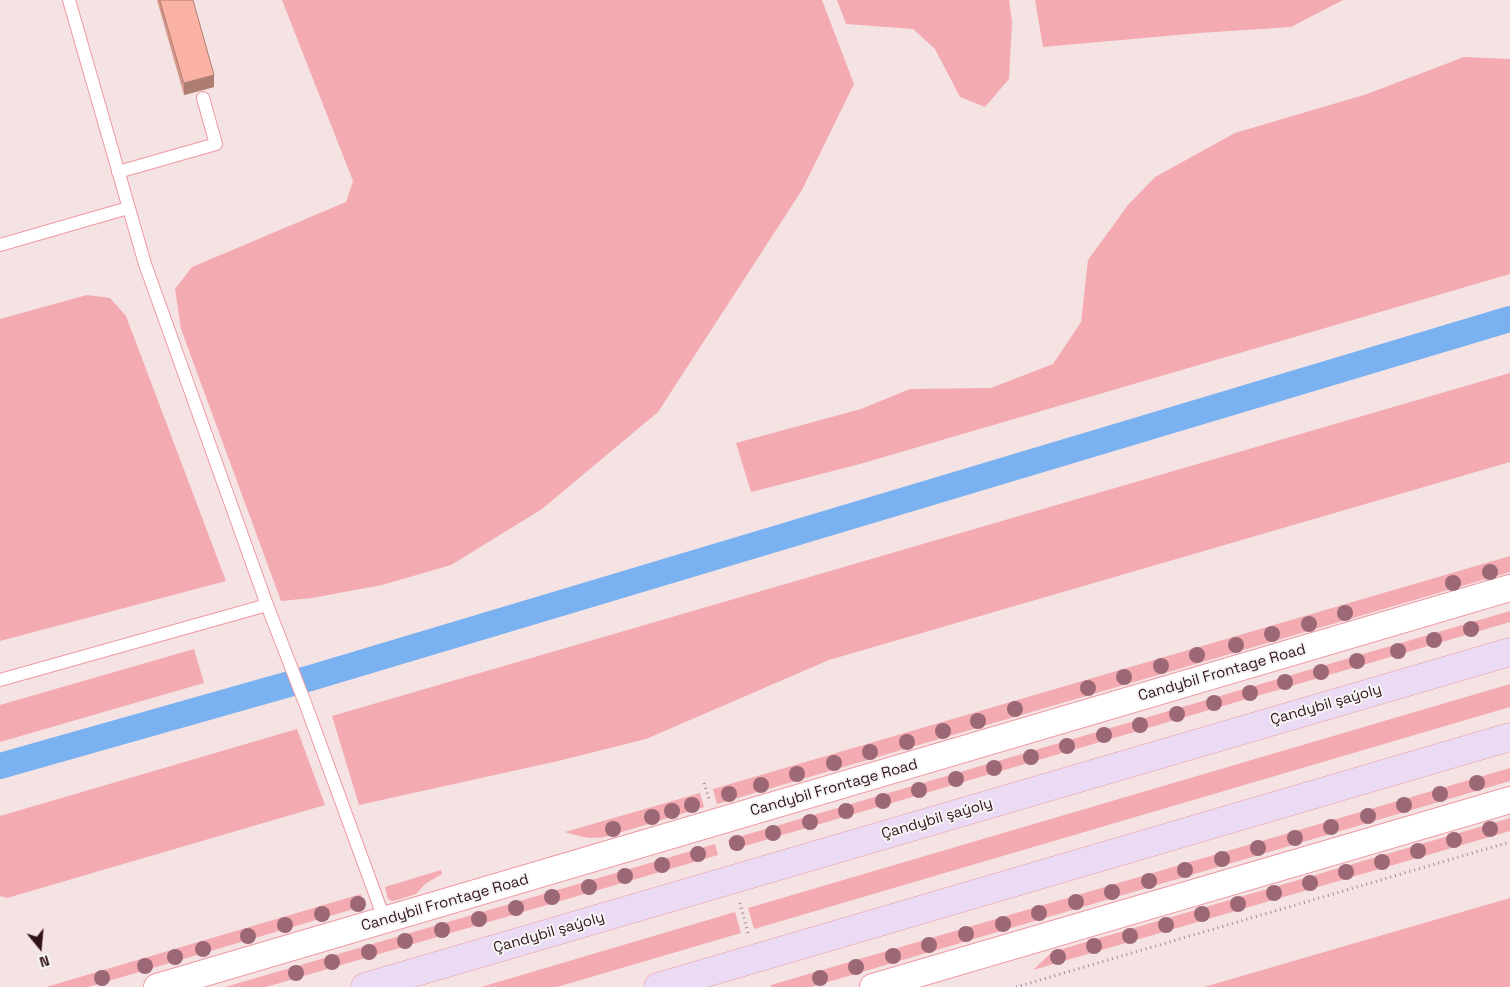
<!DOCTYPE html>
<meta charset="utf-8">
<style>
body{margin:0}
#map{position:relative;width:1510px;height:987px;overflow:hidden;background:#f5e3e4;font-family:"Space Grotesk",sans-serif}
canvas{display:block}
.north{position:absolute;left:15px;top:922px;width:50px;height:50px;-webkit-text-stroke:4px #f5f5f5;paint-order:stroke;rotate:163deg;font-size:14px;font-weight:700;line-height:20px;text-align:center;color:#331318}
.north::after{content:'';display:block;margin:auto;width:18px;height:22px;background:#331318;clip-path:polygon(50% 0,100% 100%,50% 72%,0 100%)}
</style>
<div id="map">
<canvas width="1510" height="987"></canvas>
<div class="north">N</div>
</div>
<script>
const ctx = document.querySelector('canvas').getContext('2d');
ctx.lineJoin = 'round';
function fillPath(path, color) { ctx.fillStyle = color; ctx.fill(path, 'evenodd'); }
function trace(path, color, width, dash) { ctx.strokeStyle = color; ctx.lineWidth = width; ctx.lineCap = dash ? 'butt' : 'round'; ctx.setLineDash(dash || []); ctx.stroke(path); }
function drawText(font, color, halo, rows, align = 'center') {
  ctx.font = font + ' "Space Grotesk",sans-serif'; ctx.lineWidth = 4; ctx.setLineDash([]); ctx.textBaseline = 'middle'; ctx.strokeStyle = halo; ctx.fillStyle = color; for (const [text, x, y, turn = 0] of rows) {
    ctx.save(); ctx.translate(x, y); ctx.rotate((+turn || 0) * Math.PI / 180); ctx.textAlign = isNaN(turn) ? turn : align; if (halo) ctx.strokeText(text, 0, 0); ctx.fillText(text, 0, 0); ctx.restore();
  }
}
fillPath(new Path2D(`
 M282 0H822L854 84 802 190 658 412 542 509 451 565 382 585 312 598 281 601 181 329 175 289 192 267 346 202 353 181Z
 M837 0H1009L1012 22 1009 79 985 107 960 97 935 49 913 29 846 24Z
 M1035 0H1343L1291 27 1200 33 1043 47Z
 M1464 57 1510 59V274L860 464 751 492 736 443 861 409 910 389 991 388 1053 364 1081 322 1088 260 1128 205 1155 177 1235 133 1367 94Z
 M87 295 110 298 126 316 226 581 0 641V319Z
 M1510 373V462L829 660 646 739 558 761 359 805 332 716Z
 M1510 556V572L717 804 713 789Z
 M1510 611V622L731 850 728 840Z
 M194 649 204 683 0 742V705Z
 M1510 684V707L754 929 748 908Z
 M297 729 325 805 7 898 0 896V816Z
 M1510 768V781L811 987H771V985Z
 M700 793 704 807 609 836C593 840 581 837 565 832Z
 M1510 818V831L1033 970 1052 952 1062 949Z
 M715 844 718 855 266 987H225Z
 M441 870 442 874 425 884 416 894 397 900 392 901 388 899 385 887Z
 M361 894 364 906 88 987H46Z
 M1510 898V987H1204Z
 M735 912 741 933 557 987H481Z`), '#f3aab1');
trace(new Path2D(`
 M0 766 314 677 1510 319`), '#7ab1f0', 26);
const lane = new Path2D(`
 M69 0 145 264 267 605 307 708 385 921
 M118 172 216 144 203 98
 M0 245 128 208
 M0 680 267 605`);
const street = new Path2D(`
 M157 987 1510 588
 M873 987 1510 800`);
const secondary = new Path2D(`
 M365 987 1510 652
 M658 987 1510 737`);
trace(lane, '#ee98a2', 14);
trace(street, '#ee98a2', 28);
trace(secondary, '#ee98a2', 29);
trace(new Path2D(`
 M704 783 709 799
 M740 903 748 933
 M1016 987 1510 842`), '#a28a8d', 3, [1, 4]);
trace(lane, '#fff', 12);
trace(street, '#fff', 26);
trace(secondary, '#eadaf3', 28);
ctx.fillStyle = '#9c6875';
for (const [x, y] of [
 [1490,572],
 [1453,583],
 [1345,613],
 [1309,624],
 [1471,629],
 [1272,634],
 [1434,640],
 [1236,645],
 [1398,651],
 [1197,655],
 [1357,661],
 [1161,666],
 [1321,672],
 [1124,677],
 [1285,682],
 [1088,688],
 [1250,693],
 [1214,703],
 [1015,709],
 [1177,714],
 [978,721],
 [1140,725],
 [943,731],
 [1104,735],
 [907,742],
 [1067,746],
 [870,752],
 [1031,757],
 [834,763],
 [994,768],
 [797,774],
 [956,779],
 [1477,783],
 [761,785],
 [919,790],
 [729,794],
 [1440,794],
 [883,801],
 [692,805],
 [1404,805],
 [672,811],
 [846,811],
 [1368,816],
 [652,817],
 [810,822],
 [1331,827],
 [613,829],
 [1490,829],
 [773,833],
 [1295,838],
 [1454,840],
 [737,843],
 [1258,848],
 [1418,851],
 [698,854],
 [1222,859],
 [1382,862],
 [662,865],
 [1185,870],
 [1346,872],
 [625,876],
 [1149,881],
 [1310,883],
 [589,887],
 [1112,892],
 [1274,893],
 [552,897],
 [1076,902],
 [358,904],
 [1238,904],
 [516,908],
 [1039,913],
 [322,914],
 [1202,914],
 [479,919],
 [1003,924],
 [285,925],
 [1166,925],
 [442,930],
 [966,934],
 [248,936],
 [1130,936],
 [405,941],
 [929,945],
 [1094,946],
 [203,949],
 [369,952],
 [893,956],
 [175,957],
 [1058,957],
 [332,962],
 [145,966],
 [856,967],
 [296,973],
 [102,978],
 [820,978]
]) { ctx.beginPath(); ctx.arc(x, y, 8, 0, 2 * Math.PI); ctx.fill(); }
fillPath(new Path2D(`
 M157 0H193L214 87 184 95Z`), '#d6998c');
fillPath(new Path2D(`
 M214 75V87L184 95V83Z`), '#ae7d72');
const building = new Path2D(`
 M160 0H193L214 75 184 83Z`);
fillPath(building, '#f9b2a3');
trace(building, '#ae7d72', 1);
drawText('15px', '#331318', '#f5f5f5', [
 ["Candybil Frontage Road",1222,673,-16],
 ["Çandybil şaýoly",1326,705,-16],
 ["Candybil Frontage Road",834,788,-16],
 ["Çandybil şaýoly",937,819,-16],
 ["Candybil Frontage Road",445,903,-16],
 ["Çandybil şaýoly",549,933,-16]
]);
</script>
